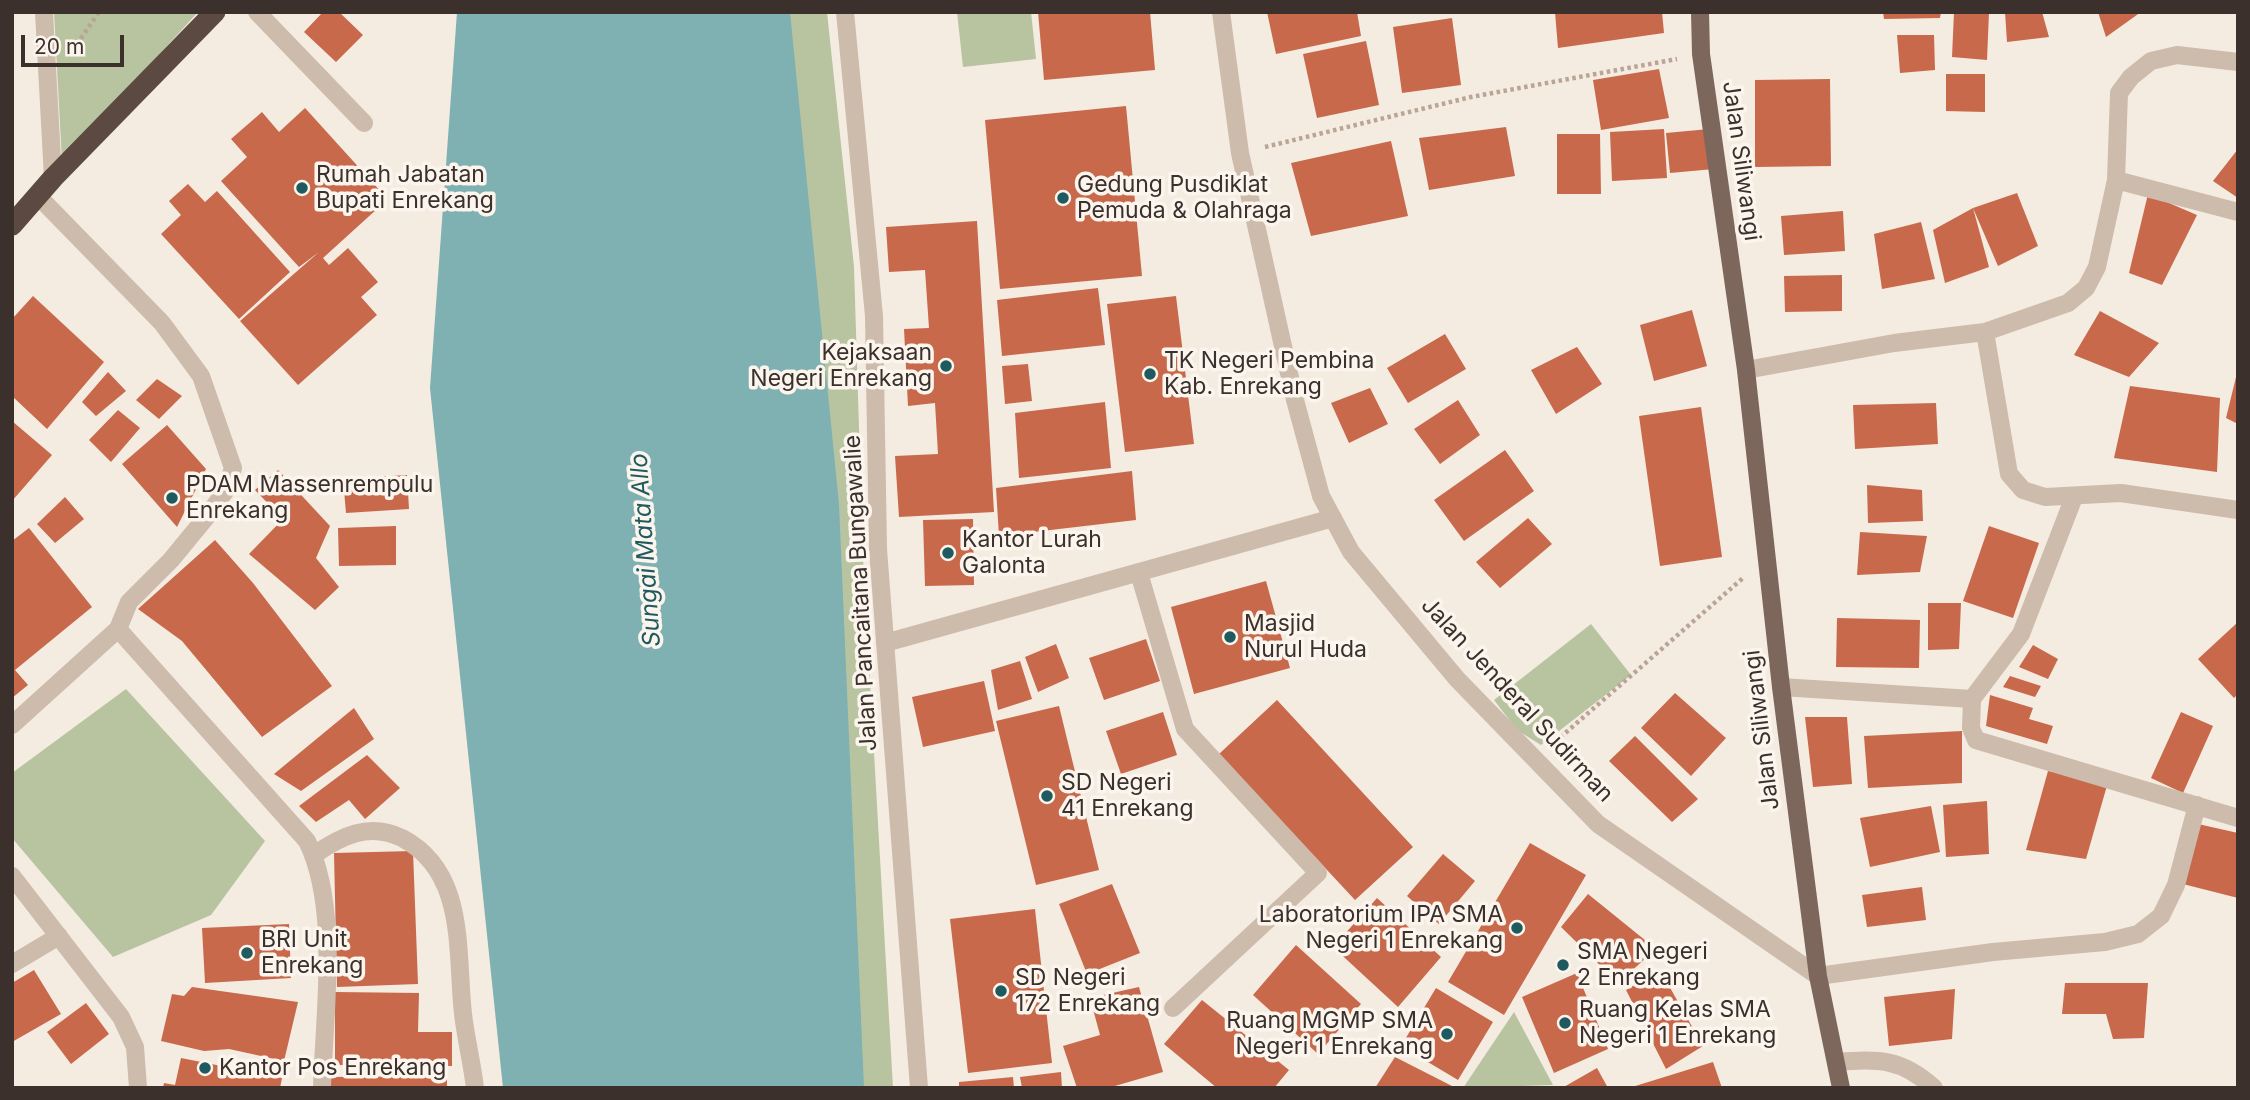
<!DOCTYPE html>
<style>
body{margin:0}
#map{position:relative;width:2250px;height:1100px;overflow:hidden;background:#f4ebe1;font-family:Inter,sans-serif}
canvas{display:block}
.frame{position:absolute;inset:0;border:14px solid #3b302b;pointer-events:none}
.scale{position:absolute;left:21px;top:35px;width:103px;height:32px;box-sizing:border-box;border:4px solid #3b302b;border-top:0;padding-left:9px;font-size:21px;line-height:24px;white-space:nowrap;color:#3b302b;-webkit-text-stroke:5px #fbf5ee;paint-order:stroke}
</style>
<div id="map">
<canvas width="2250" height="1100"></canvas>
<div class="frame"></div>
<div class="scale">20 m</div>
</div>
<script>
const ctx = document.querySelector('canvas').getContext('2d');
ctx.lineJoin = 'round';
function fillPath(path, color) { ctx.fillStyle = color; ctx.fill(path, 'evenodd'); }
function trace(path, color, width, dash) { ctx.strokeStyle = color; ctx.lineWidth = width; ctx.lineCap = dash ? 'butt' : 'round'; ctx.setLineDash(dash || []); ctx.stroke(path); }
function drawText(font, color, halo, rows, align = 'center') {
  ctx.font = font + ' Inter,sans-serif'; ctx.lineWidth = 7; ctx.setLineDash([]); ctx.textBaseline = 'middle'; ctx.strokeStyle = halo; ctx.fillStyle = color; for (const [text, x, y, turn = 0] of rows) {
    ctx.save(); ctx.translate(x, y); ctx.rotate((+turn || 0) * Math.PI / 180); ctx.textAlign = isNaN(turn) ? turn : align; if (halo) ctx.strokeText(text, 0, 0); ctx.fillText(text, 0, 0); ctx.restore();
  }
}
fillPath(new Path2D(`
 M54 12H198L62 161Z
 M762 12H827L854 267 863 558 893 1088H836Z
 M957 12H1031L1036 59 963 67Z
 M1591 624 1631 675 1541 745 1517 730 1494 700Z
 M126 689 265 841 211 915 113 957 12 838V773Z
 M1514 1012 1553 1085 1463 1088Z`), '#b8c4a0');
fillPath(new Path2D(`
 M457 12H790L839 504 864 1088H503L430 388Z`), '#7fb0b2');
fillPath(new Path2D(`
 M323 12H339L363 35 336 62 304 32Z
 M1038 12H1150L1155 70 1044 80Z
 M1267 12H1357L1361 36 1276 54Z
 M1555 12H1662L1664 33 1558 48Z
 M1883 12H1941L1940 18 1884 19Z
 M1954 12H1989L1987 60 1952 57Z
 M2005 12H2042L2049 37 2007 42Z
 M2098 12H2141L2106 37Z
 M1452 18 1461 85 1402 93 1393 27Z
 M1897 35H1934L1935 70 1900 73Z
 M1366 41 1379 105 1317 118 1303 54Z
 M1659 69 1669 118 1601 130 1593 80Z
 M1946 74H1985V112L1946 111Z
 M1830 79 1831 166 1755 167V80Z
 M1126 106 1142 276 1000 289 985 120Z
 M305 108 383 194 369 201 377 209 323 258 329 265 348 248 378 282 361 297 377 315 298 385 240 321 319 252 299 267 221 181 247 157 231 139 262 112 279 132Z
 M1506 127 1515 176 1429 190 1419 138Z
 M1664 129 1667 178 1612 181 1610 132Z
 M1709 129 1714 169 1670 173 1666 133Z
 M1557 134H1600L1601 194H1557Z
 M1391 141 1408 216 1311 236 1291 163Z
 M2238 149V198L2213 181Z
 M188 184 205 202 217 191 290 272 239 319 161 234 181 215 169 201Z
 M2017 193 2038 246 1998 266 1973 208 1989 267 1945 283 1933 230 1973 208Z
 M2148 194 2197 215 2162 285 2129 273Z
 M1843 211 1845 251 1784 255 1781 216Z
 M977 221 994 512 899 517 895 456 938 454 935 403 908 406 904 329 929 328 925 270 889 272 886 227Z
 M1921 222 1935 279 1882 289 1874 234Z
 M1842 275V311L1785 312 1784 276Z
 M1098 288 1105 345 1002 356 997 300Z
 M33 296 104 362 47 429 12 396V319Z
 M1176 296 1194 444 1125 452 1107 304Z
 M1692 310 1707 366 1654 381 1640 325Z
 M2100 311 2159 343 2129 377 2074 355Z
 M1445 334 1466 369 1408 403 1387 368Z
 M1577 347 1602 384 1556 414 1531 370Z
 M1028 364 1032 401 1005 404 1002 366Z
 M2238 369V424L2226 418Z
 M108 372 126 391 96 416 82 402Z
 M157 379 182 396 159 419 136 400Z
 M2130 386 2220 398 2217 472 2114 458Z
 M1370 388 1388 424 1349 443 1331 403Z
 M1458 400 1480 435 1440 464 1414 429Z
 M1105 402 1111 468 1019 478 1015 413Z
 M1936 403 1938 444 1855 449 1853 405Z
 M1701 407 1722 557 1660 566 1639 416Z
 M118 410 140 428 111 462 89 440Z
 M12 421 52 455 12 501Z
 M167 425 206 469 177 527 122 464Z
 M1505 450 1534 491 1464 541 1434 500Z
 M278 470 330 526 316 558 339 587 315 610 249 554 283 519 255 490Z
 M1132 471 1136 520 999 536 996 488Z
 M407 475 409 509 346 513 343 479Z
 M1867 485 1922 490 1923 521 1868 523Z
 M65 497 84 519 55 543 37 524Z
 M1528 518 1552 544 1500 588 1476 562Z
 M973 519 974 585 925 586 923 520Z
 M396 526V565L339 566 338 528Z
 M1989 526 2039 543 2013 618 1963 601Z
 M29 528 92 607 15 670 28 685 12 698V541Z
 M1860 532 1927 536 1920 572 1857 575Z
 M215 540 253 583 332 686 262 737 182 641 138 609Z
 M1266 581 1290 668 1194 694 1171 607Z
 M1928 603H1961L1959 649 1928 650Z
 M1837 618 1920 620 1919 668 1836 667Z
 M2238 622V694L2234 698 2198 659Z
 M1146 639 1160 681 1104 700 1089 658Z
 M1056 644 1069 678 1038 692 1025 657Z
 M2033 645 2058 659 2048 679 2019 667Z
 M1020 661 1032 699 998 710 991 670Z
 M2010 676 2041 686 2035 697 2003 687Z
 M984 681 995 731 923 747 912 697Z
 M1675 693 1726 738 1691 776 1641 728Z
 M1990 695 2033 708 2029 719 2053 726 2047 744 1986 726Z
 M1277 700 1413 847 1355 900 1219 754Z
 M1059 706 1099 870 1036 885 996 721Z
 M354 708 374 739 301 791 274 774Z
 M1163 712 1177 755 1121 774 1106 731Z
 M2181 712 2213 726 2183 793 2151 778Z
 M1805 717H1847L1852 784 1813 787Z
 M1962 731V783L1868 788 1864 736Z
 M1635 736 1698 799 1672 822 1609 761Z
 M367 755 400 788 365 819 349 800 316 822 299 806Z
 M2048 771 2108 782 2086 859 2026 850Z
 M1987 801 1989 854 1946 857 1943 805Z
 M1931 806 1940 852 1870 867 1860 818Z
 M2198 824 2238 833V898L2179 883Z
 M1530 843 1586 875 1504 1015 1448 982Z
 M413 851 418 984 337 987 334 853Z
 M1443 854 1475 881 1439 924 1407 896Z
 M1112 884 1140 953 1087 974 1059 904Z
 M1922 887 1926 920 1867 927 1862 895Z
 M1588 894 1656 949 1618 983 1561 927Z
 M1377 898 1441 957 1398 1007 1333 947Z
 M1035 909 1052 1063 968 1073 950 919Z
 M289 924 291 978 205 983 202 928Z
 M1296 945 1361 1004 1318 1054 1253 995Z
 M34 970 61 1014 12 1042V983Z
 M1660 970 1703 1046 1666 1069 1626 990Z
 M1577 973 1608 1049 1554 1073 1522 997Z
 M2065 983H2148L2144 1038 2113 1039 2106 1014H2062Z
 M192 987 298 1002 284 1061 229 1049 204 1051 161 1041 172 994 184 996Z
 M1139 987 1163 1072 1108 1088H1077L1063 1046 1100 1035 1090 998Z
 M1436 988 1493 1022 1458 1080 1401 1046Z
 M1955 989 1952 1039 1889 1046 1884 997Z
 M335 992 419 993 418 1032H452V1066L335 1065Z
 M1202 1000 1289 1070 1274 1088H1217L1164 1044Z
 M86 1003 109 1034 71 1064 47 1032Z
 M1395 1057 1452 1086 1375 1088Z
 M181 1058 282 1078 280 1088H163L164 1083 175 1085Z
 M1713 1062 1722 1088H1632V1087Z
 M1597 1068 1608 1088H1562Z
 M1061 1072 1062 1088H1022L1020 1077Z
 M447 1076V1088H329V1077Z
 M1013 1077 1014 1088H959V1082Z`), '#c8694b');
trace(new Path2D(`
 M73 50 99 12
 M1265 147 1471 97 1677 59
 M1555 742 1743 578`), '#b9a596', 4.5, [3.5, 3.5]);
trace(new Path2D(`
 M44 12 53 178
 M257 12 364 123
 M845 12 874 316 878 549 919 1088
 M1221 12 1240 153 1295 400 1321 496 1351 552 1457 679 1598 824 1818 976 1993 952 2105 942 2138 934 2161 916 2176 885 2197 805
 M2116 180 2238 212
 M1985 332 2009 474 2023 490 2045 497 2121 493 2238 510
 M1746 370 1894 343 1985 332 2068 303 2086 288 2097 267 2116 180 2119 93 2131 77 2151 61 2177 55 2238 62
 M2074 497 2021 634 1972 699 1971 728 1976 740 2238 818
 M1139 573 1185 729 1318 873 1173 1008
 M118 629 307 841C340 908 324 1014 322 1088
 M885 643 1333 518
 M1781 687 1972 699
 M12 725 118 629 129 602 171 560 208 515 226 490 233 468 201 376 162 323 38 196
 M314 855C341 836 369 822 402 838 467 872 456 951 463 1014 466 1039 472 1063 475 1088
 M12 876 121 1017 135 1047 138 1088
 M12 964 59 936
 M1836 1062C1879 1059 1901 1058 1934 1088`), '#cdbbac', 18);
trace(new Path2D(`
 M1700 12 1701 54 1746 370 1781 687 1818 976 1841 1088`), '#7d675c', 18);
trace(new Path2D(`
 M12 225 53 178 215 12`), '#5c4a42', 21);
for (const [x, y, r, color] of [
 [302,188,7,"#1f5a5e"],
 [1063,198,7,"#1f5a5e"],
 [946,366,7,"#1f5a5e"],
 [1150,374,7,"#1f5a5e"],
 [172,498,7,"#1f5a5e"],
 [948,553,7,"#1f5a5e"],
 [1230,637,7,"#1f5a5e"],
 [1047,796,7,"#1f5a5e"],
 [1517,928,7,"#1f5a5e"],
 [247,953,7,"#1f5a5e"],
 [1563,965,7,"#1f5a5e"],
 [1001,991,7,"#1f5a5e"],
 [1565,1023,7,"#1f5a5e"],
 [1447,1034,7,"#1f5a5e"],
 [205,1068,7,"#1f5a5e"]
]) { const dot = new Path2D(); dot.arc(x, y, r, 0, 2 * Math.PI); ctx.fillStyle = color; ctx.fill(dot); trace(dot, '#fbf5ee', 2.5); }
drawText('23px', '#3b302b', '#fbf5ee', [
 ["Jalan Siliwangi",1741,161,82],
 ["Jalan Pancaitana Bungawalie",861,593,-93],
 ["Jalan Jenderal Sudirman",1517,700,47],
 ["Jalan Siliwangi",1762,730,-97]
]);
drawText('23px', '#3b302b', '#fbf5ee', [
 ["Rumah Jabatan",316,175],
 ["Bupati Enrekang",316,201],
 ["Gedung Pusdiklat",1077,185],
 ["Pemuda & Olahraga",1077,211],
 ["Kejaksaan",932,353,"right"],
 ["Negeri Enrekang",932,379,"right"],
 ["TK Negeri Pembina",1164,361],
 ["Kab. Enrekang",1164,387],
 ["PDAM Massenrempulu",186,485],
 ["Enrekang",186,511],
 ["Kantor Lurah",962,540],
 ["Galonta",962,566],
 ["Masjid",1244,624],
 ["Nurul Huda",1244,650],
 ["SD Negeri",1061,783],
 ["41 Enrekang",1061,809],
 ["Laboratorium IPA SMA",1503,915,"right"],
 ["Negeri 1 Enrekang",1503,941,"right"],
 ["BRI Unit",261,940],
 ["Enrekang",261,966],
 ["SMA Negeri",1577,952],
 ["2 Enrekang",1577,978],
 ["SD Negeri",1015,978],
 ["172 Enrekang",1015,1004],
 ["Ruang Kelas SMA",1579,1010],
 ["Negeri 1 Enrekang",1579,1036],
 ["Ruang MGMP SMA",1433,1021,"right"],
 ["Negeri 1 Enrekang",1433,1047,"right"],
 ["Kantor Pos Enrekang",219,1068]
], 'left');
drawText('italic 24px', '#1f5a5e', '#fbf5ee', [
 ["Sungai Mata Allo",646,550,-94]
]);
</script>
